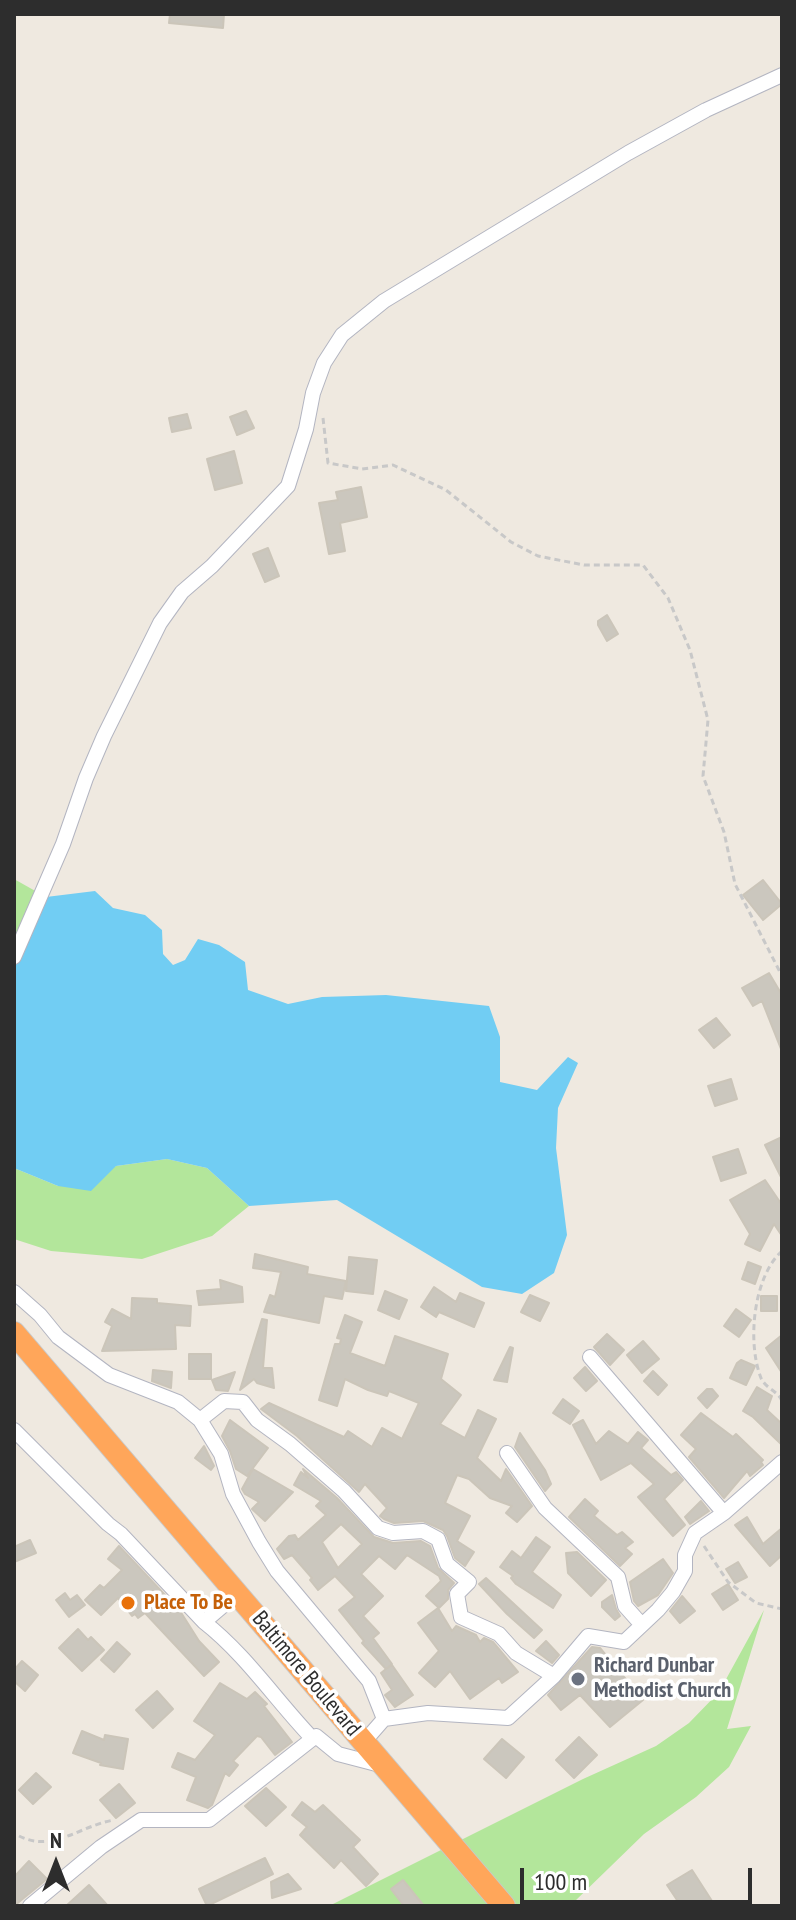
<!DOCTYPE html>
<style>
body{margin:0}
#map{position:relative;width:796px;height:1920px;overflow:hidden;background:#efe9e0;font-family:"PT Sans Narrow",sans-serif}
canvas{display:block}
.frame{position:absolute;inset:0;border:16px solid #2d2d2d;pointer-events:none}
.north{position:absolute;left:16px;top:1824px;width:80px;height:80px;-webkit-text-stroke:6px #fff;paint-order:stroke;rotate:0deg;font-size:22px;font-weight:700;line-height:32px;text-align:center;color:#2d2d2d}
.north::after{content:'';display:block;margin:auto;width:28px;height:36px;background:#2d2d2d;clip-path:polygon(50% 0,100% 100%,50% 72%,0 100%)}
.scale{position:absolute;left:520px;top:1868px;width:232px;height:36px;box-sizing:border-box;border:4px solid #2d2d2d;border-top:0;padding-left:10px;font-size:24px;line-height:28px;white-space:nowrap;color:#2d2d2d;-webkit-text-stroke:6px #fff;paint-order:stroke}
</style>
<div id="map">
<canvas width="796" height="1920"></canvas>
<div class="frame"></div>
<div class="north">N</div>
<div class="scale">100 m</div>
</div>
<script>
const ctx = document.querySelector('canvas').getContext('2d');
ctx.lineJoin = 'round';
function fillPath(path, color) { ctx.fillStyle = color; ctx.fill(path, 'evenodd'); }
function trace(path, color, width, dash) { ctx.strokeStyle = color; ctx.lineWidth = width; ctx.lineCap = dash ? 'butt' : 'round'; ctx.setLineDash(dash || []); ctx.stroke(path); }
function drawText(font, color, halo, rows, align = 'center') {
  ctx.font = font + ' "PT Sans Narrow",sans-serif'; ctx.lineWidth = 7; ctx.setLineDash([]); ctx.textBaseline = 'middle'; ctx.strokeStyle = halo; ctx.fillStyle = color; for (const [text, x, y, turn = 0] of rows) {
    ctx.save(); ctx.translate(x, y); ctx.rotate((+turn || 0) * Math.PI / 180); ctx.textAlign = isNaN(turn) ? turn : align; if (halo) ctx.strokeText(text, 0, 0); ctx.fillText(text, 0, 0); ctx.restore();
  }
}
fillPath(new Path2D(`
 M14 879 46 897 14 966Z
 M167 1159 207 1168 249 1206 212 1236 142 1259 51 1251 14 1239V1168L58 1186 116 1166Z
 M764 1610 727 1729 751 1726 729 1767 696 1797 644 1834 574 1902 567 1906H329L583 1779 656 1746 689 1723 719 1692Z`), '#b3e69b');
fillPath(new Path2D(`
 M95 891 113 908 145 915 162 930 163 954 173 965 185 960 198 939 219 945 245 962 248 990 288 1004 322 997 386 995 489 1006 500 1037V1082L537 1090 568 1057 578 1063 558 1108 556 1148 567 1235 554 1273 522 1294 482 1287 337 1200 249 1206 207 1168 167 1159 116 1166 91 1191 58 1186 14 1168V966L27 932 46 897Z`), '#71cdf3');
const building = new Path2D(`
 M170 14H224L223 28 169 23Z
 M246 411 254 428 237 435 230 417Z
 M187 414 191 428 172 432 169 418Z
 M234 451 242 483 215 490 207 459Z
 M361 487 367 517 340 523 345 551 329 554 319 503 338 500 336 492Z
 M268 548 279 576 265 582 253 554Z
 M607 615 618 634 607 641 598 625V621Z
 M763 880 782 904 763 920 743 895Z
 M769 973 782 995 781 1049 762 1001 753 1006 742 988Z
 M716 1018 730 1035 714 1048 699 1030Z
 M731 1079 737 1099 715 1106 708 1086Z
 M782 1137V1179L765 1145Z
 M738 1149 746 1173 721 1181 713 1157Z
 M765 1180 782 1205V1236L774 1224 760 1251 745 1244 750 1234 730 1200Z
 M255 1254 308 1267 307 1274 346 1281 342 1299 324 1296 319 1323 264 1312 270 1295 275 1297 281 1272 253 1268Z
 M349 1257 377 1260 373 1294 346 1291Z
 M748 1262 761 1267 755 1284 742 1279Z
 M220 1280 242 1287 243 1302 199 1305 197 1291 221 1289Z
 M434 1287 456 1302 460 1293 484 1303 474 1327 439 1312 436 1317 421 1307Z
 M385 1291 407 1300 399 1319 378 1310Z
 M530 1295 549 1303 540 1321 521 1312Z
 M761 1296H777V1311H761Z
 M132 1298 157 1299V1303L191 1306 190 1326 175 1325 176 1349 102 1351 112 1326 105 1322 112 1309 131 1319Z
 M736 1309 751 1320 739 1337 724 1326Z
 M345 1315 362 1322 350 1353 385 1366 395 1336 448 1354 441 1379 461 1395 440 1424 465 1438 478 1410 496 1419 477 1458 501 1481 506 1469 532 1506 517 1522 506 1513 512 1506 490 1498 469 1479 457 1475 445 1503 470 1516 457 1541 474 1552 465 1566 455 1558 447 1536 443 1530 423 1521 394 1523 384 1519 380 1516 387 1508 365 1484 359 1492 297 1436 261 1409 269 1403 344 1437 348 1431 372 1447 382 1428 402 1439 419 1403 389 1391 387 1396 368 1390 345 1379 337 1406 319 1400 335 1344H340L341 1339 337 1338Z
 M262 1319 267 1320 263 1368H272L274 1388 257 1383 254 1379 240 1390Z
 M607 1334 624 1350 610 1365 594 1347Z
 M782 1335V1373L766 1348Z
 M643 1341 659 1359 642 1373 627 1355Z
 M510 1347 513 1348 507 1382 494 1380Z
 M189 1354H211V1379H189Z
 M741 1360 755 1366 746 1385 730 1378 737 1363Z
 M585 1367 597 1381 586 1391 574 1378Z
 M153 1370 172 1372 171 1388 152 1381Z
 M653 1371 667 1385 658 1395 644 1381Z
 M235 1372 228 1391 216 1390 212 1380Z
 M757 1387 772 1396 767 1410 782 1424V1445L753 1417 743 1411Z
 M707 1389H712L718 1396 707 1408 698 1398Z
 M563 1399 579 1411 570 1424 553 1413Z
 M701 1413 733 1437 736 1434 763 1460 761 1462 763 1465 750 1476 747 1471 724 1498 689 1457 696 1449 681 1435Z
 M230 1420 268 1448 247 1476 236 1469 230 1451 222 1436Z
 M583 1420 596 1444 609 1431 628 1444 638 1432 648 1440 641 1448 671 1475 676 1472 683 1480 664 1499 685 1525 673 1536 638 1497 654 1484 631 1463 601 1480 573 1425Z
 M520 1433 545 1470 551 1484 545 1491 515 1447Z
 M204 1446 214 1466 211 1470 195 1458Z
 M253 1469 293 1492 265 1521 252 1509 259 1502 245 1494 242 1489Z
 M303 1469 337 1498 374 1537 393 1543 421 1541 430 1546 438 1568 454 1583 448 1590V1599L439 1608 426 1596 441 1581 439 1576 407 1555 395 1569 379 1556 361 1574 383 1596 363 1616 379 1633 373 1638 392 1664 386 1669 392 1665 413 1695 395 1707 385 1695 392 1690 381 1673 386 1669 362 1643 364 1641 339 1610 355 1597 335 1576 318 1590 310 1580 312 1578 292 1555 284 1559 277 1549 289 1536 295 1535 298 1540 326 1515 316 1506 321 1501 294 1485 301 1472 308 1478ZM341 1524 362 1544 338 1568 322 1542Z
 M585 1499 598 1511 594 1516 617 1535 622 1532 633 1542 625 1548 632 1554 620 1566 569 1517Z
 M701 1501 709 1511 690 1524 685 1517Z
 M747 1517 763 1544 782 1528V1555L770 1566 735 1525Z
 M536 1537 550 1547 532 1572 561 1595 553 1608 516 1584 511 1578 513 1576 500 1567 512 1551 521 1558Z
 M30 1540 36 1553 14 1562V1547Z
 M119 1546 180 1611 199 1641 219 1662 204 1676 145 1613 138 1618 135 1614 132 1616 118 1598 101 1615 85 1600 100 1585 104 1588 122 1570 108 1559Z
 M577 1552 606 1580 591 1596 568 1573 566 1553Z
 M663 1559 673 1573 658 1595 638 1606 634 1601 630 1582Z
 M738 1562 747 1577 735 1583 726 1569Z
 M486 1578 542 1630 534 1638 507 1614 479 1584Z
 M728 1584 738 1600 723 1610 712 1594Z
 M65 1593 70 1600 77 1595 85 1605 69 1617 56 1600Z
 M612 1595 616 1609 620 1616 615 1620 602 1607V1602Z
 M682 1596 695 1611 680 1623 670 1611Z
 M438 1608 452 1631 456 1626 476 1635 480 1642 484 1638 493 1642 518 1672 502 1683 499 1678 470 1699 450 1671 435 1687 419 1673 439 1651 418 1623Z
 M78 1629 88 1640 91 1637 104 1650 82 1671 59 1648Z
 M546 1641 559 1655 552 1663 536 1651Z
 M117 1642 130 1654 114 1672 101 1660Z
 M592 1647 600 1648 643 1700 610 1727 580 1695 561 1710 548 1695Z
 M22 1661 38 1675 25 1691 14 1681V1670Z
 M220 1683 247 1699 255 1692 267 1704 264 1706 292 1742 275 1755 261 1737 257 1736 233 1761 238 1765 229 1776 225 1773 212 1805 208 1808 187 1800 196 1777 172 1767 178 1753 195 1760 215 1735 194 1721Z
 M157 1691 173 1709 153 1728 136 1710Z
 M82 1731 104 1740 105 1735 128 1739 123 1769 100 1765 101 1763 73 1753Z
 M579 1737 597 1755 574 1778 556 1760Z
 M502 1739 524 1757 506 1778 484 1759Z
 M36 1773 51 1787 33 1804 19 1790Z
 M119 1784 135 1803 116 1818 100 1800Z
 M266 1788 286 1807 266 1826 245 1806Z
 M302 1802 315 1812 323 1805 360 1840 353 1847 378 1874 366 1886 341 1860 334 1868 300 1835 307 1827 292 1815Z
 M265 1858 273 1874 207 1906 199 1889Z
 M29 1861 47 1879 14 1906V1877Z
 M692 1870 712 1901 703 1906H681L667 1885Z
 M288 1874 301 1889 272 1898 271 1882Z
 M403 1880 424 1906H404L391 1889Z
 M89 1885 108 1906H66Z`);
fillPath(building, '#cbc7be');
trace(building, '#cbc5b9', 2);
const minor = new Path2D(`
 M14 957 63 844 86 778 104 736 160 623 182 592 212 566 288 486 306 429 313 393 324 363 342 335 384 301 628 153 706 110 782 75
 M14 1292 40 1315 58 1337 109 1375 178 1402 200 1420 221 1454 233 1494 259 1542 277 1571 369 1681 384 1719
 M590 1357 724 1513
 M200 1420 224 1401 243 1402 257 1420 290 1444 344 1491 378 1528 393 1533 423 1531 438 1539 447 1564 469 1582 457 1594 461 1617 499 1634 516 1653 554 1676
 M14 1430 108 1524 121 1534 204 1622
 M507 1453 545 1508 618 1577 625 1606 641 1624
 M238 1593 204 1622C245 1654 275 1699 311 1737L316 1736 338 1754 384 1766
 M363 1743 384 1719 428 1713 508 1718 554 1676 588 1636 624 1642 658 1610 673 1592 685 1571V1555L695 1533 724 1513 782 1462
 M30 1906 101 1847 141 1820H209L316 1736`);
const highway = new Path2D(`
 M14 1333 504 1906`);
trace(minor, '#b3b5c1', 16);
trace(highway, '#c8c8c8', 24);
trace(new Path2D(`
 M323 418 328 463 362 469 393 465 446 490 511 542 538 556 584 565H643L668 598 690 650 708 720 703 776 724 832 735 884 782 976
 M782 1251C753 1277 747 1343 761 1378 765 1388 778 1391 782 1401
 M704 1546 728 1582 756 1603 782 1609
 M19 1836C53 1853 79 1826 114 1820`), '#c8c8c8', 3, [6, 4]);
trace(minor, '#fff', 14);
trace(highway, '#ffa65a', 22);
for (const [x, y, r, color] of [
 [128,1603,8,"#e8710a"],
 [578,1679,8,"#6b7280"]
]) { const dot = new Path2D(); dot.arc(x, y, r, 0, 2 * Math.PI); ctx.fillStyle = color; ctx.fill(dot); trace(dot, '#fff', 3); }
drawText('bold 22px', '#c56008', '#fff', [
 ["Place To Be",144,1603]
], 'left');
drawText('bold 22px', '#5b616d', '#fff', [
 ["Richard Dunbar",594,1666],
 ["Methodist Church",594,1691]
], 'left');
drawText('22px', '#2d2d2d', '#fff', [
 ["Baltimore Boulevard",306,1674,50]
]);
</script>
